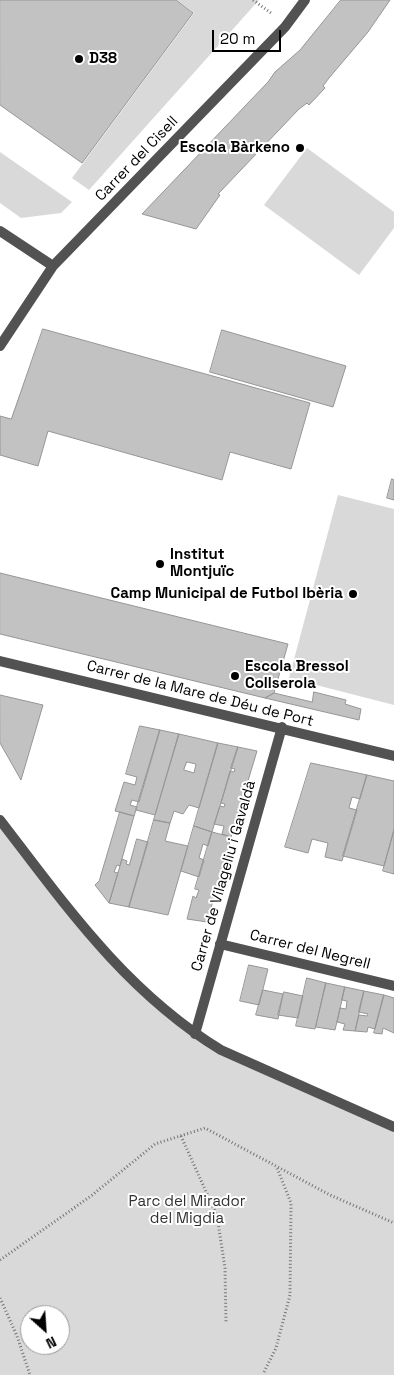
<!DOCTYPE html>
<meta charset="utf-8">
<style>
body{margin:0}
#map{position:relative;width:394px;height:1375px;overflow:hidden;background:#fff;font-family:"Space Grotesk",sans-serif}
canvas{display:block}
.north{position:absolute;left:20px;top:1305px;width:50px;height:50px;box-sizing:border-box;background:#fff;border:1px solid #999;border-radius:50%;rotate:154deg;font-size:14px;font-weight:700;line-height:20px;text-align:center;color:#000}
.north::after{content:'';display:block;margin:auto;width:18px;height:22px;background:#000;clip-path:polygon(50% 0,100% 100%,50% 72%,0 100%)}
.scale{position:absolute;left:212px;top:30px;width:69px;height:22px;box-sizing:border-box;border:2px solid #000;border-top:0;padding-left:6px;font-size:15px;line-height:18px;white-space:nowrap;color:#000;-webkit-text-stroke:4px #fff;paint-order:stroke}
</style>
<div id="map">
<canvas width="394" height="1375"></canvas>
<div class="north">N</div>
<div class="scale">20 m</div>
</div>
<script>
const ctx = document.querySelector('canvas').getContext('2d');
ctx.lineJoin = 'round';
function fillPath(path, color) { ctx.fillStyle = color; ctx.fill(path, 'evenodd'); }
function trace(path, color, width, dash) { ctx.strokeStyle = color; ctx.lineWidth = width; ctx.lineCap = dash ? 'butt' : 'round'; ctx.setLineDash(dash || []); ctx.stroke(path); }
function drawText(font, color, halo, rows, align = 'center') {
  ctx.font = font + ' "Space Grotesk",sans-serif'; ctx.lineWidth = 4; ctx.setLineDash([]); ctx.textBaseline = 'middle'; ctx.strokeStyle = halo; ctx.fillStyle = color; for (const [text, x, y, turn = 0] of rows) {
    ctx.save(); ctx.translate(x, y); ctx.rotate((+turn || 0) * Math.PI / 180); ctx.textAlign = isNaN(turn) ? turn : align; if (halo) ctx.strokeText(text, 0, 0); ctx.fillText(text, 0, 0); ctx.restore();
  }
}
fillPath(new Path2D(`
 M177 0H259L89 190 72 178 194 13Z
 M307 148 394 212V228L359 275 264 205Z
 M0 152 72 202 61 213 21 218 0 203Z
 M338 495 394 509V705L289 678Z
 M0 820 77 920 195 1034 394 1126V1375H0ZM30 1315H60V1345H30Z`), '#d9d9d9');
const building = new Path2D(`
 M0 0H176L193 13 82 163 0 105Z
 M341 0H390L368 32 329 78 323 86 325 88 309 105 307 103 299 109 218 194 220 195 196 229 142 214 268 82 275 72 300 50Z
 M43 329 310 403 291 469 230 452 222 480 48 431 38 466 0 455V416L11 419Z
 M222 330 346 366 333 407 210 372Z
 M392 479 394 480V500L387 498Z
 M0 573 288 644 274 693 265 698 0 634Z
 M314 692 346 700 345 704 361 709 359 720 265 698 274 693 312 702Z
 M0 695 43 705 21 780 0 743Z
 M140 726 160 730 139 802 132 800 130 805 137 807 134 816 115 811 124 782 135 785 137 777 126 774Z
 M160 730 179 734 155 815 136 810Z
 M179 734 218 743 199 808 189 805 183 814 174 811 170 823 154 820ZM187 762 196 764 194 773 184 770Z
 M218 743 238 747 212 832 194 826Z
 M238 747 257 751 231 837 222 834 224 826 214 824 220 806 224 807 225 804 221 803 230 771 234 772 235 769 231 768Z
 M311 763 367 775 360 799 352 797 349 808 357 810 342 861 325 857 328 843 312 839 308 853 285 847Z
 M367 775 394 781V830L384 866 343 856Z
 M120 812 134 816 120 866 117 865 114 872 118 873 109 903 95 885 99 881Z
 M154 820 170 823 165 841 188 846 168 915 129 907Z
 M194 826 212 832 208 846 203 844 199 858 204 860 199 877 181 871Z
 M394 830V874L383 871Z
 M212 832 231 837 207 922 187 919 193 896 196 898 199 890 195 889Z
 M137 839 148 842 129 907 109 903 122 859 127 861 126 864 129 865Z
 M249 965 268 969 259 1005 240 1001Z
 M307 978 326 983 315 1029 296 1026Z
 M326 983 345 987 335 1030 316 1027Z
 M345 987 364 991 355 1031 343 1030 345 1024 337 1022 340 1008 346 1009 347 1001 342 1000Z
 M263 990 283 994 278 1019 256 1015Z
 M364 991 384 995 375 1029 368 1027 367 1032 355 1031 359 1015 367 1016 368 1014 359 1012Z
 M284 992 303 996 298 1018 278 1015Z
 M384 995 394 998V1033L383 1028 382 1034 374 1033Z`);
fillPath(building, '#c2c2c2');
trace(building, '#969696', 1);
trace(new Path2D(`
 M253 0 271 13
 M181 1136 217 1216 225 1268 226 1323
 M0 1260 91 1196 155 1144 205 1128 330 1195 394 1223
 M0 1298 17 1336 30 1375
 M264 1372 276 1348 290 1295 291 1203 277 1168`), '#747474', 3, [1, 2.5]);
trace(new Path2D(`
 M0 231 53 266
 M0 346 53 266 285 27 305 0
 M0 661 394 756
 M0 820C66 906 126 992 221 1050L394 1127
 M220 944 394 986
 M195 1034 282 727`), '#525252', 10);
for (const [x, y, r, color] of [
 [79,59,5,"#000"],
 [300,148,5,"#000"],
 [160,564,5,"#000"],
 [353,594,5,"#000"],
 [235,676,5,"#000"]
]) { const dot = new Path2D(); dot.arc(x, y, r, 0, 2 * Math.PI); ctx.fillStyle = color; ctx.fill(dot); trace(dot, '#fff', 2); }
drawText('bold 15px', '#000', '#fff', [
 ["D38",89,59],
 ["Escola Bàrkeno",290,148,"right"],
 ["Institut",170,555],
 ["Montjuïc",170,572],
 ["Camp Municipal de Futbol Ibèria",343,594,"right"],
 ["Escola Bressol",245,667],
 ["Collserola",245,684]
], 'left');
drawText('15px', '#000', '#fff', [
 ["Carrer del Cisell",137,159,-46],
 ["Carrer de la Mare de Déu de Port",200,694,14],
 ["Carrer de Vilageliu i Gavaldà",224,876,-74],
 ["Carrer del Negrell",310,950,14]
]);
drawText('15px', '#303030', '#fff', [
 ["Parc del Mirador",187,1202],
 ["del Migdia",187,1219]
]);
</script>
